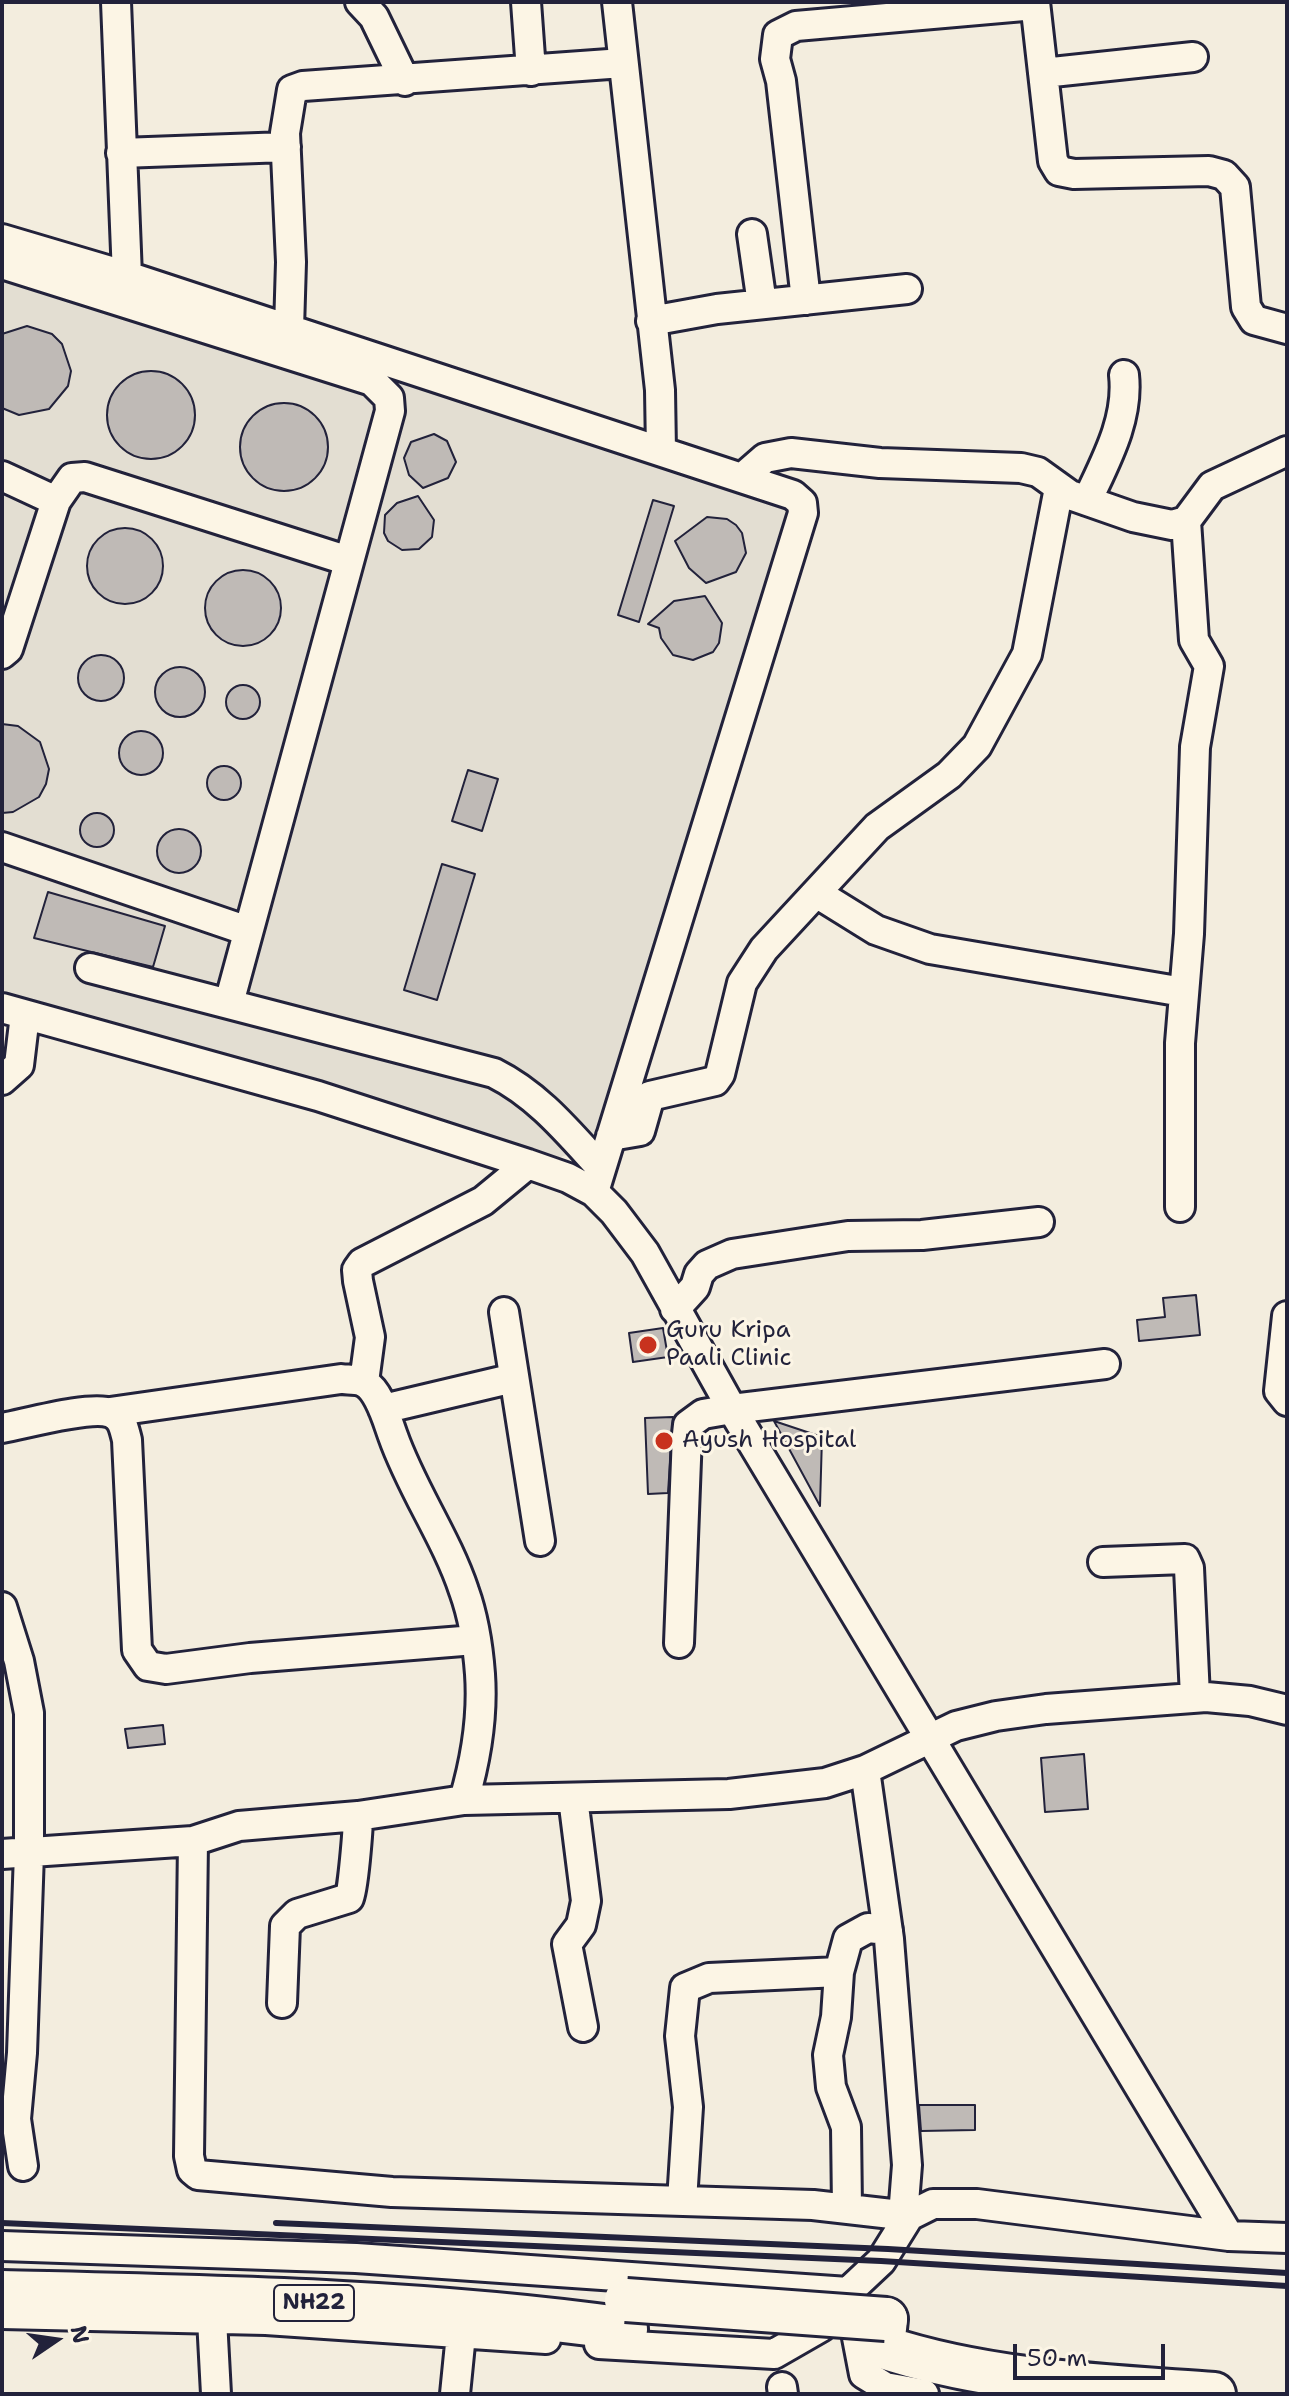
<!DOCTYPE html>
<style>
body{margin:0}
#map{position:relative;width:1289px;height:2396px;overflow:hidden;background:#f3edde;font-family:"Shantell Sans",sans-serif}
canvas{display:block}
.frame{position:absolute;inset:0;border:4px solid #22223b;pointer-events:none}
.north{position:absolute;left:16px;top:2300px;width:80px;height:80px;-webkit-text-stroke:6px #fcf5e5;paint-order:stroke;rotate:77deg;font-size:22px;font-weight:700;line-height:32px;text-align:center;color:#22223b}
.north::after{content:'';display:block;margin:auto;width:28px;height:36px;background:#22223b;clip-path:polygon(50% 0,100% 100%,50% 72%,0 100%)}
.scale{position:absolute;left:1013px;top:2344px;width:152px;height:36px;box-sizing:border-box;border:4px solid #22223b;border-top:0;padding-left:10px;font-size:24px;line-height:28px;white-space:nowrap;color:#22223b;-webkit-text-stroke:6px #fcf5e5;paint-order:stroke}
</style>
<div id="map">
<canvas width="1289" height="2396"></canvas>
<div class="frame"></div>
<div class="north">N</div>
<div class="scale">50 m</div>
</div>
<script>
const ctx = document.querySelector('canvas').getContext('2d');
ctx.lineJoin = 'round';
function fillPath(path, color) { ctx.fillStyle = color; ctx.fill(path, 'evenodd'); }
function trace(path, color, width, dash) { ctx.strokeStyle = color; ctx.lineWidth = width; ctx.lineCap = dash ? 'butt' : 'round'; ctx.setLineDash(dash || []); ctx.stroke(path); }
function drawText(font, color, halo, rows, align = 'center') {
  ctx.font = font + ' "Shantell Sans",sans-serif'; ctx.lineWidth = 6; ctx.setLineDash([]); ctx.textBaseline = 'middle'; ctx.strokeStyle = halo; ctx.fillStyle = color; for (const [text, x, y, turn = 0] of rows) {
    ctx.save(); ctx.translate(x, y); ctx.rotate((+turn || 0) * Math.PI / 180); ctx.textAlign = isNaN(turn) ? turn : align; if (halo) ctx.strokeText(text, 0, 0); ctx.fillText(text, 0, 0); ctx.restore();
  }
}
fillPath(new Path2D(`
 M2 249 796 512 592 1146 550 1161 2 995Z`), '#e3ded2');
const building = new Path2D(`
 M27 326 52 334 62 344 71 371 68 386 49 409 19 415 2 408V334Z
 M107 415a44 44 0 1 1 88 0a44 44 0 1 1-88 0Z
 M240 447a44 44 0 1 1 88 0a44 44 0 1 1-88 0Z
 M434 434 447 441 456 462 448 478 423 488 409 475 404 458 411 442Z
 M418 496 434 520 432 537 419 549 402 550 388 541 384 533 385 515 397 503Z
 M653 500 674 506 639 622 618 615Z
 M707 517 727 519 736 525 742 533 746 553 736 572 706 583 689 568 675 541Z
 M87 566a38 38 0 1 1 76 0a38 38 0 1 1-76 0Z
 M205 608a38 38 0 1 1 76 0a38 38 0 1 1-76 0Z
 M705 596 722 623 719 643 713 652 693 660 673 655 661 638 659 628 648 624 674 601Z
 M78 678a23 23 0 1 1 46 0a23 23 0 1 1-46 0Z
 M155 692a25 25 0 1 1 50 0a25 25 0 1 1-50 0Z
 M226 702a17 17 0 1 1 34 0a17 17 0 1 1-34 0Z
 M2 724 18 726 40 742 49 769 46 784 39 797 13 812 2 813Z
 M119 753a22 22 0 1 1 44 0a22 22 0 1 1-44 0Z
 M207 783a17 17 0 1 1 34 0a17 17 0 1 1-34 0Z
 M468 770 498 779 482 831 452 821Z
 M80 830a17 17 0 1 1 34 0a17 17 0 1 1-34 0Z
 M157 851a22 22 0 1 1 44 0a22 22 0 1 1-44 0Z
 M442 864 475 874 437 1000 404 990Z
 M48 892 165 926 153 967 34 938Z
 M1196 1295 1200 1335 1139 1341 1137 1320 1165 1317 1163 1298Z
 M663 1328 668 1357 633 1362 629 1333Z
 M673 1417 668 1493 648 1494 645 1418Z
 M774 1421 822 1437 820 1506Z
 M163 1725 165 1744 128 1748 125 1729Z
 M1084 1754 1088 1809 1045 1812 1041 1758Z
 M919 2105H975V2130L921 2131Z`);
fillPath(building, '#bfbab6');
trace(building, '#22223b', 2);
const minor = new Path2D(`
 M116 2 127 276
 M360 2 374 17 405 81
 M526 2 531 71
 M617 2 660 390 661 451
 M1035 2 1053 161 1059 171 1074 174 1209 171 1224 175 1235 187 1246 307 1254 320 1287 329
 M1043 73 1193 57
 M121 153 286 147
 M752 234 762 304
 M2 239 127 276 793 495 802 503 803 513 594 1192
 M2 264 372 381 389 398 390 411 229 1003
 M806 300 781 81 775 59 778 35 796 26 1035 5
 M651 321 717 309 907 289
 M289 329 291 262 285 133 292 90 303 86 623 63
 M2 476 56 501 8 649 2 654
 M742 478 765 458 791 453 880 463 1021 468 1038 472 1070 495 1133 517 1172 525 1186 521 1212 486 1287 451
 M56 501 72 478 85 477 349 561
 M1087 501C1105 462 1129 420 1124 375
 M2 847 248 931
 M818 894 876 930 930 949 1183 992
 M90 968 494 1073C538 1095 568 1132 601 1168
 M2 1008 318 1096 528 1164 568 1178 594 1192 614 1212 645 1253 732 1409 1229 2236
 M2 1080 19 1065 25 1015
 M611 1136 640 1131 650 1096 715 1081 720 1074 742 983 764 949 877 827 949 775 977 746 1027 654 1059 488
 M1180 1207V1043L1189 934 1195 747 1209 666 1194 640 1186 521
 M675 1309 695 1287 699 1274 707 1265 732 1254 848 1236 922 1235 1039 1222
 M504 1312 540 1541
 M1287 1316 1279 1391 1287 1401
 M364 1382 370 1337 358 1281 357 1270 362 1263 483 1201 528 1164
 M383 1409 514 1378
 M110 1412 341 1379C348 1380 359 1379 365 1383 380 1392 387 1420 393 1436 412 1490 446 1537 464 1591 473 1616 478 1647 480 1674 483 1717 476 1759 464 1800L729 1794 825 1783 865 1770 956 1726 996 1716 1046 1709 1206 1697 1250 1701 1287 1710
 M2 1428C25 1424 91 1405 111 1413 123 1418 124 1429 127 1440L137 1650 148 1666 166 1669 250 1658 475 1640
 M1103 1562 1185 1559 1189 1568 1195 1697
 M2 1607 19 1661 29 1713V1853L22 2053 16 2119 23 2166
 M679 1643 687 1434 688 1425 703 1414 732 1409 1105 1364
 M865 1770 889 1939 907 2165 903 2216
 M573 1798 586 1901 581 1925 567 1944 583 2027
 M193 1841 189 2156 192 2170 198 2175 392 2192 813 2205 909 2216
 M2 1854 193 1841 239 1826 358 1816 464 1800
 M282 2003 285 1926 297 1914 349 1898C353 1891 358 1829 358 1816
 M682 2201 688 2107 680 2036 685 1988 709 1978 839 1972
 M847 2208 846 2127 831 2087 828 2055 836 2017 839 1972 848 1939 868 1928 888 1930
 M2 2246 356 2258 848 2292
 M850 2301 864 2374 885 2387 924 2394
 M2 2314 266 2320 546 2339
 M212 2319 216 2394
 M599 2344 774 2354 821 2327 848 2292 881 2261 909 2216 933 2204H977L1229 2236 1287 2238
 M782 2387 783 2394
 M455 2394 461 2334`);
const highway = new Path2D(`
 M2 2292C210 2297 420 2300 626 2329
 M886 2319 883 2347C989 2382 1104 2386 1214 2394`);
trace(minor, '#22223b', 34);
trace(highway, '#22223b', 48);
trace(minor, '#fcf5e5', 28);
trace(highway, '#fcf5e5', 42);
trace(new Path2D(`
 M2 2223 881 2261 1287 2286
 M276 2223 888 2249 1287 2273`), '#22223b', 6);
const highwayBridge = new Path2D(`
 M626 2300 886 2319`);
trace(highwayBridge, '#22223b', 48, []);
trace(highwayBridge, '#fcf5e5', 42);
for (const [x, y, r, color] of [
 [648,1345,10,"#c8321e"],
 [664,1441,10,"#c8321e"]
]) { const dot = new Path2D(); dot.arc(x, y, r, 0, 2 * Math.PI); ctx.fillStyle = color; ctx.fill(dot); trace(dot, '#fcf5e5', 3); }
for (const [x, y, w] of [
 [314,2303,80]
]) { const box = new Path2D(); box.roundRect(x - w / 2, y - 18, w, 36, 6); ctx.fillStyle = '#fcf5e5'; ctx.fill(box); trace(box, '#22223b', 2); }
drawText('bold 22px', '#22223b', null, [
 ["NH22",314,2303]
]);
drawText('24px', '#22223b', '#fcf5e5', [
 ["Guru Kripa",666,1331],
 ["Paali Clinic",666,1359],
 ["Ayush Hospital",682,1441]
], 'left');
</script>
